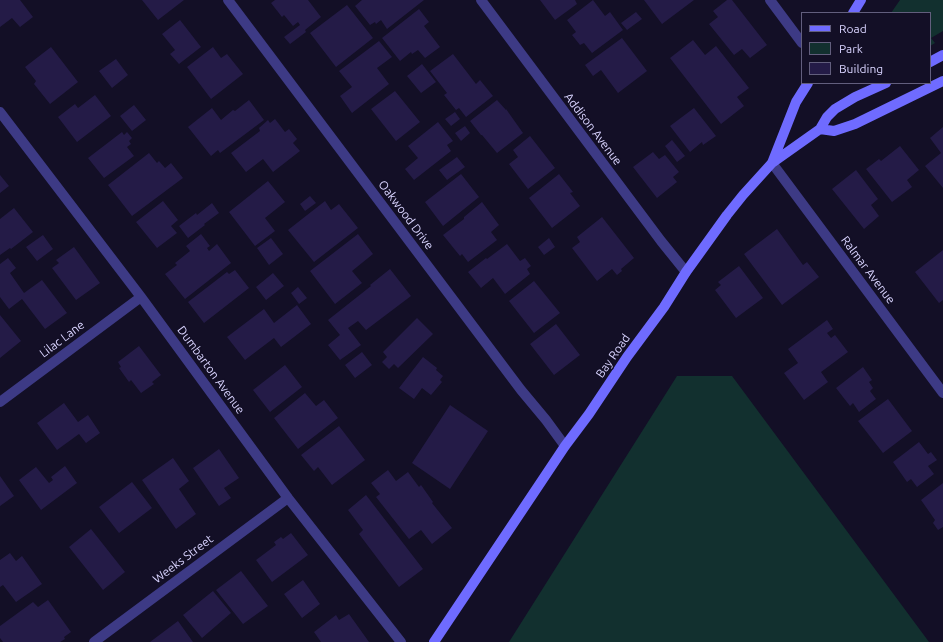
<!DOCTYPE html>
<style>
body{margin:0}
#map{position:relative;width:943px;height:642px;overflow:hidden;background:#130f26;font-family:Ubuntu,sans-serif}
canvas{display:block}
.legend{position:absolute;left:801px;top:12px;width:130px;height:72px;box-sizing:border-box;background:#130f26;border:1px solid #625e7d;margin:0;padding:5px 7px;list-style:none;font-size:12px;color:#d9d4ff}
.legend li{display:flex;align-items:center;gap:8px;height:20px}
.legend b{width:20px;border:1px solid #625e7d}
</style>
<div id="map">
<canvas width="943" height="642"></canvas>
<ul class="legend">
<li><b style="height:5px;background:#6f6bff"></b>Road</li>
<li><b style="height:11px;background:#12302f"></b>Park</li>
<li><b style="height:11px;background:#241b47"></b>Building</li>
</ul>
</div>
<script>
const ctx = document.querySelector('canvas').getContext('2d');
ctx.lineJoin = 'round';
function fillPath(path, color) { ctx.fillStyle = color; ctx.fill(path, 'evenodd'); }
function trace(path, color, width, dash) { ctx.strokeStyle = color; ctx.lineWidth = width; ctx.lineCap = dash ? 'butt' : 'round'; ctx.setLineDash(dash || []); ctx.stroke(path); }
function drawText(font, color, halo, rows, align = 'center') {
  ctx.font = font + ' Ubuntu,sans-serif'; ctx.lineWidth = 3; ctx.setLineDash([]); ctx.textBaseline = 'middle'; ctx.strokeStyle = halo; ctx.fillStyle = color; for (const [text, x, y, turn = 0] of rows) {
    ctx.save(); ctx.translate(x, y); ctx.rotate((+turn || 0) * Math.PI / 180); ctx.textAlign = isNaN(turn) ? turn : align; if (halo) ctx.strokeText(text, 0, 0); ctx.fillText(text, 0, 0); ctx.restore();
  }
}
fillPath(new Path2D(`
 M900 0H943V31L931 38 935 43 930 46V13H891Z
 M677 376H732L929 642H509Z`), '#12302f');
fillPath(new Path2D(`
 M0 0H20L33 17 20 27 12 18 0 27Z
 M142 0H184L158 20Z
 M275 0H308L321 17 305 30 306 32 290 44 284 37 300 25 298 22 293 26 284 15 282 17 271 3Z
 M362 0H424L387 29 381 20 376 24 375 22 370 25 355 6Z
 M540 0H575L577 4 555 20Z
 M593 0 605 16 610 12 623 30 592 53 584 43 580 45 572 35 576 32 567 20Z
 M644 0H694L662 24Z
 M727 0H732L767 45 750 58 742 49 734 55 709 24 718 17 713 11Z
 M347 5 373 38 336 67 310 33Z
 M419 9 429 22 424 26 440 47 425 58 418 50 412 54 411 52 400 61 382 38Z
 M636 12 642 19 627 30 621 23Z
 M180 20 201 47 179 64 170 54 175 50 162 34Z
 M622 38 647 71 618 93 601 70 593 76 585 65Z
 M693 40 705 55 716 46 749 88 737 97 744 106 721 124 670 58Z
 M379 41 392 57 377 68 389 84 352 113 340 96 352 87 339 71Z
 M51 47 78 82 50 104 34 84 36 81 25 67Z
 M213 47 221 58 227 54 243 74 211 99 187 67Z
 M453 54 476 84 480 80 493 96 466 117 459 108 456 110 444 95 447 93 430 71Z
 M116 59 128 75 112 88 99 71Z
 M422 64 436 82 421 93 407 76Z
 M395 91 420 122 396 141 371 109Z
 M95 95 111 116 77 142 58 117 75 104 78 108Z
 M249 100 264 120 220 153 218 150 211 156 188 127 212 108 221 120 233 110 235 111Z
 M497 100 506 110V109L523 133 497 153 482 135H481L470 121Z
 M134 105 146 120 132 131 120 116Z
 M694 108 716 136 703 145 702 142 690 152 670 126Z
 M455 112 460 119 451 126 445 119Z
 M275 119 285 132 289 129 297 139 293 143 300 151 273 172 263 159 246 172 231 153 260 131 259 128 268 120 270 123Z
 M438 122 453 141 447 145 451 151 414 180 405 169 418 158 408 146Z
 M465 126 470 133 461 141 455 133Z
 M943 127V188L925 166 941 153 930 138Z
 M122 132 124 135 127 132 132 138 129 141 131 144 127 147 134 156 104 178 88 158Z
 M530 136 555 168 528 189 509 164 518 157 513 150Z
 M672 140 685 156 677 162 665 146Z
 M900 146 919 170 907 180 912 187 892 202 866 169 879 159 881 161Z
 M653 152 659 159 665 155 679 172 673 177 677 182 657 198 633 167Z
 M149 153 157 163 159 161 165 168 171 163 183 178 132 216 108 185Z
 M457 157 465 167 447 180 439 170Z
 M856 170 878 199 871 205 879 216 864 229 832 189Z
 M461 174 479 197 443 226 425 202Z
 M559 174 573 192 570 193 580 206 552 228 529 198Z
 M0 175 9 186 0 193Z
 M268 181 285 202 265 218 275 231 255 246 229 212Z
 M310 196 316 203 305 211 300 204Z
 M163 201 178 220 171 226 177 233 157 248 136 222Z
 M325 201 331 210 339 204 358 228 314 262 288 230Z
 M482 202 499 225 491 232 497 240 468 262 462 254 460 256 443 235 464 219V217Z
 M212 203 219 213 204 224 205 225 188 238 179 226 196 213 197 215Z
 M14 208 33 232 11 249 10 248 0 255V219Z
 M602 217 634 258 621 269 622 271 617 275 612 269 597 281 572 248 580 242 577 237Z
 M777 229 803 265 807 262 819 277 782 305 744 254Z
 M201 234 210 246 207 248 209 251 217 244 231 263 185 299 165 274 177 265 175 263 190 251 186 246Z
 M358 234 373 254 352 271 362 283 335 304 310 271Z
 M43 235 53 249 37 261 26 247Z
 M271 238 283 254 269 265 257 248Z
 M549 238 555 247 544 255 538 247Z
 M507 244 520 261 525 258 531 266 527 269 530 274 505 294 493 278 481 288 468 272 486 258 487 259Z
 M74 247 100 283 76 300 52 268 59 263 56 260Z
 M943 250V300L939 303 915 272Z
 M8 258 16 268 10 273 24 293 42 280 67 313 45 329 22 299 9 309 0 297V264Z
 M739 266 763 298 736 318 715 290 721 285 718 282Z
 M390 269 411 296 366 330 358 321 348 328 361 345 340 360 328 345 340 335 328 320 371 286 370 285Z
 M235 270 249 288 204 323 188 302 227 272 229 274Z
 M273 273 284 286 266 300 256 287Z
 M534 281 560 313 534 333 509 301Z
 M298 287 307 298 299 304 291 293Z
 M297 305 311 324 281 347 274 338 245 360 227 337 264 309 274 323Z
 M0 315 21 341 0 358Z
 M417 318 433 334 398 368 394 364 389 369 382 362 387 357 383 352Z
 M827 320 833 329 827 333 831 338 835 335 848 352 821 372 828 382 804 400 784 373 798 363 788 349Z
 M556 324 580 355 554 375 530 344Z
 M139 346 161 375 152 382 154 384 141 393 131 380 129 382 119 368 121 367 118 362Z
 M362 352 372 365 355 378 345 365Z
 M423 357 437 368 436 370 443 376 440 380 442 382 431 395 422 388 414 399 399 388Z
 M285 365 302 387 270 412 253 390Z
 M863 367 872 380 869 382 873 388 870 391 876 399 859 412 853 403 850 406 836 388Z
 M305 393 316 406 324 400 338 418 298 449 274 418Z
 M888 399 912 431 883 453 858 421Z
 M64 403 78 422 88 415 100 433 86 443 79 434 57 450 37 423Z
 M450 405 488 431 450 489 412 463Z
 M339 426 365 460 332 485 318 467 314 471 301 455Z
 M919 442 928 454 931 452 937 460 928 466 934 474 917 487 911 479 907 482 893 462Z
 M219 449 239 478 224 488 231 498 219 506 193 468Z
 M173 458 189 481 179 489 196 514 176 529 142 480Z
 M65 466 77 483 41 510 19 480 36 467 49 483 53 480 51 477Z
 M388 470 396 481 408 472 419 487 421 485 433 502 432 503 452 528 432 544 421 530 409 539 376 497 380 494 371 483Z
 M0 476 14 496 0 506Z
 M132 482 152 508 119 533 99 507Z
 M943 483V527L938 530 933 523 935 520 921 500Z
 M366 495 423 569 399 587 359 534 363 530 348 510Z
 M91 529 125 572 103 590 69 547Z
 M291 533 308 555 272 582 256 560 276 545 274 542 281 537 283 539Z
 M10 553 16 561 22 556 42 584 16 602 3 585 0 587V560Z
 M241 571 268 606 243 624 216 590Z
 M303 580 320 604 302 618 284 594Z
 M213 591 231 613 202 638 183 615Z
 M48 600 71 632 64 637 65 639 60 642H3L0 638V626L33 602 38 607Z
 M349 614 369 642H321L314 632 336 615 339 620Z
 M178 621 193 642H150Z`), '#241b47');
trace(new Path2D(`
 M228 0 521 390 546 420 565 446
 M481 0 661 241 686 272
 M770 0 802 43
 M0 112 141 297 288 498 401 642
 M772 163 943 393
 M0 402 141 297
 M94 642 288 498`), '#3d3a85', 10);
trace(new Path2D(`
 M853 13 861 0
 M930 62 943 55
 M820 129 834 131 855 124 943 81
 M772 163 820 129 827 117 835 109 855 97 886 83
 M434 642 541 482 565 446 589 414 627 357 664 307 686 272 727 215 743 195 772 163 796 102 808 83`), '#6f6bff', 10);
drawText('12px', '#d9d4ff', '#130f26', [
 ["Addison Avenue",593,129,53],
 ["Oakwood Drive",406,215,53],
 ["Ralmar Avenue",868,270,53],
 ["Lilac Lane",62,339,-37],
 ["Bay Road",613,356,-55],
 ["Dumbarton Avenue",211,370,54],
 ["Weeks Street",183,559,-37]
]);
</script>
